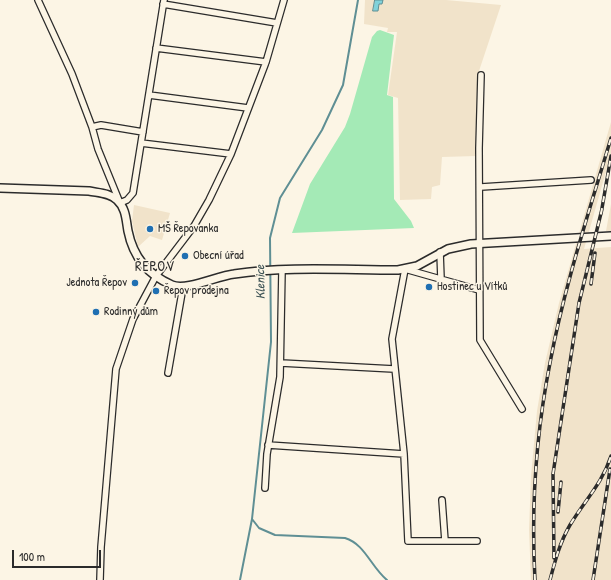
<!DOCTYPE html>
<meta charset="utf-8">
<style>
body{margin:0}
#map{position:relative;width:611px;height:580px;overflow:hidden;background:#fcf5e5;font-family:"Patrick Hand",sans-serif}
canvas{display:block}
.scale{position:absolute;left:12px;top:550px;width:89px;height:18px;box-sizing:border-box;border:2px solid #2b2b2b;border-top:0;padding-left:5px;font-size:12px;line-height:14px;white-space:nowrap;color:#2b2b2b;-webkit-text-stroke:3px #fcf5e5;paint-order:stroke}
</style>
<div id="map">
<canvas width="611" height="580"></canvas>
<div class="scale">100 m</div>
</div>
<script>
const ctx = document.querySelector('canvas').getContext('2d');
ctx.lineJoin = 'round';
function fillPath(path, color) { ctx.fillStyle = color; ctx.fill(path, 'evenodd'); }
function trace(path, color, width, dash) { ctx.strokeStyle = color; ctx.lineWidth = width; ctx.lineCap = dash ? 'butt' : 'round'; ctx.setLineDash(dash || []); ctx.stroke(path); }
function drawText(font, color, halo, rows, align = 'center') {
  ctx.font = font + ' "Patrick Hand",sans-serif'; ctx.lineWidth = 3; ctx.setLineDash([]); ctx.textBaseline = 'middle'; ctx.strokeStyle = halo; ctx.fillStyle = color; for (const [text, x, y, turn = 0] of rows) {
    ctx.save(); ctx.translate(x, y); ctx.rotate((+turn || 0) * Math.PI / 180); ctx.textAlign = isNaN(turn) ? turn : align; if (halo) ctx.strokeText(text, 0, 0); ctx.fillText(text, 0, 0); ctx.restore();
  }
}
fillPath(new Path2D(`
 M365 0H446L501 5 479 71 476 156 442 157 440 185 432 187 431 199 400 200 398 98 388 95 397 32H387L388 28 364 24Z
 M611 122V154L584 249 611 247V580H531L529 530 531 476 537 411 545 363 559 303Z
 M611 204V231H606Z
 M134 205 170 213 162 240 150 236 138 247 132 221Z`), '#f1e3ca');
fillPath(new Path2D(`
 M380 30 394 35 387 95 393 97 394 199 411 221 414 228 292 233 310 184 345 127 350 114 372 37 377 31Z`), '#a4eab6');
const water = new Path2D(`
 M375 0H383L382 4H379L378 11H373Z`);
fillPath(water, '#81d2da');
trace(water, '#5f8f94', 1);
trace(new Path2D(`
 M252 519 259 528 275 535 345 538C365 544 371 567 387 580
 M240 580 252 519 271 342 270 238 280 198 322 130 343 85 358 0`), '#5f8f94', 2);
const minor = new Path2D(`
 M38 0 72 74 92 127 98 149 120 203 127 200 133 193 164 0
 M163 4 277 23
 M156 48 266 62
 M481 75 479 148 480 340 522 409
 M149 95 248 108
 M92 127 101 125 143 132
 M141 143 231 154
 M481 187 591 180
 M440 252 441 279
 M281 363 394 369
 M168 373 183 287
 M268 445 404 454
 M265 488 267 454 280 377 282 270
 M442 500 445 541H477
 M445 541H408L404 454 392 339 405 269 479 290
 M100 580 101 547 116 369 133 319 156 276 194 226 209 200 231 154 266 62 284 0`);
const tertiary = new Path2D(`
 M0 188 89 191C99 193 110 193 117 200 126 208 126 220 128 231 133 256 148 275 172 285 186 291 217 276 234 274 287 266 343 270 398 270L417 266 448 249 471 244 611 236`);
trace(minor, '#2b2b2b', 8);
trace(tertiary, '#2b2b2b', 10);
trace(minor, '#fcf5e5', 5.5);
trace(tertiary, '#fcf5e5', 7);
const rail = new Path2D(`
 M601 214 611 156
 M591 284 595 253
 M558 512 561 482
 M554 558 553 474 579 303 602 209
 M535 580C531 508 536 434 550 363 564 287 589 212 611 138
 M550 580C555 561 560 542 570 525 585 500 602 484 611 456
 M593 580 610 469`);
trace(rail, '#2b2b2b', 3.5);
trace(rail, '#fcf5e5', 2, [6]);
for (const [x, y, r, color] of [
 [150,229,4,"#1f6fb2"],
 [185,256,4,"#1f6fb2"],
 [135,283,4,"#1f6fb2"],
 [429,287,4,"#1f6fb2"],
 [156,291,4,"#1f6fb2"],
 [96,312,4,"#1f6fb2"]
]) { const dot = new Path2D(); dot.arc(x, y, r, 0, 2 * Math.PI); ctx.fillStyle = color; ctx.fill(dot); trace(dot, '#fcf5e5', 1.5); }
drawText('12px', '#2b2b2b', '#fcf5e5', [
 ["MŠ Řepovanka",158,229],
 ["Obecní úřad",193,256],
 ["Jednota Řepov",127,283,"right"],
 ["Hostinec u Vítků",437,287],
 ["Řepov prodejna",164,291],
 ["Rodinný dům",104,312]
], 'left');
drawText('italic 13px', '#405557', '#fcf5e5', [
 ["Klenice",261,282,-91]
]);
ctx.letterSpacing = '1px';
drawText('14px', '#2b2b2b', '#fcf5e5', [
 ["ŘEPOV",155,267]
]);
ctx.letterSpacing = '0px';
</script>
